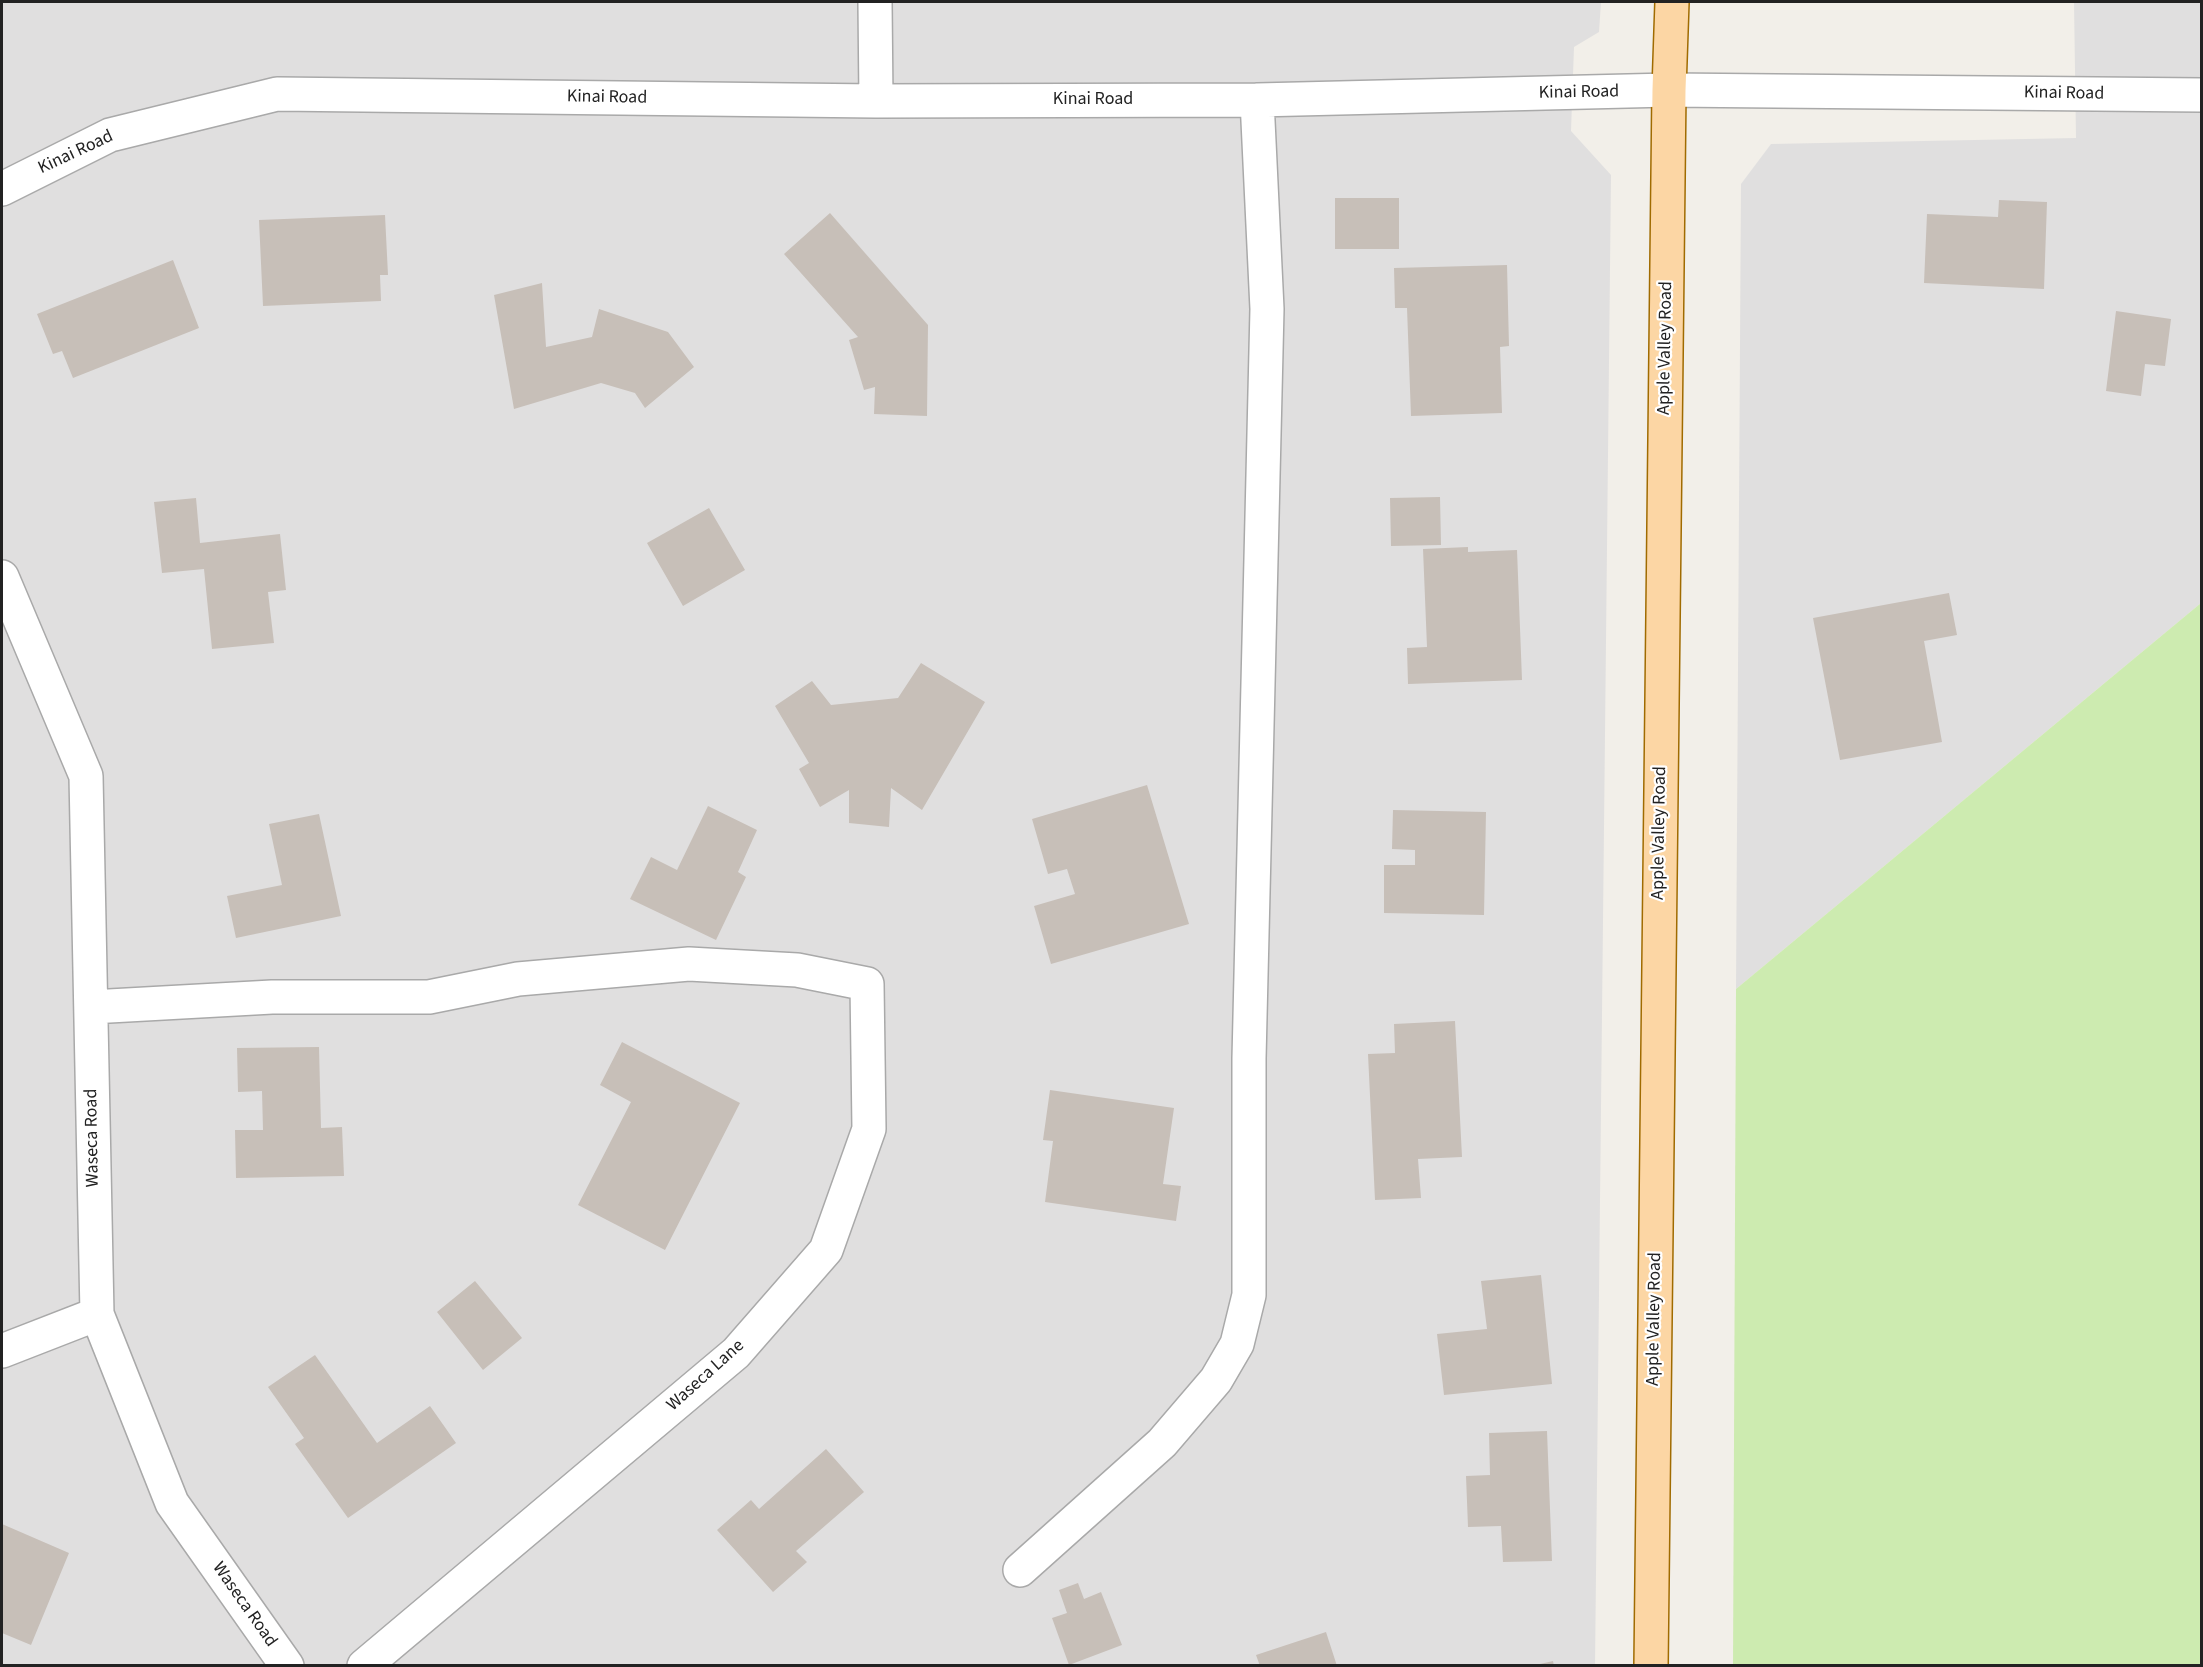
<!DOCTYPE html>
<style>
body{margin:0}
#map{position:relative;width:2203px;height:1667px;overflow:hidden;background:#f2efe9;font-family:"Source Sans 3",sans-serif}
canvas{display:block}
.frame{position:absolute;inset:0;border:3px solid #222;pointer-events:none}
</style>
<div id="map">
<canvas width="2203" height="1667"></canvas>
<div class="frame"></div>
</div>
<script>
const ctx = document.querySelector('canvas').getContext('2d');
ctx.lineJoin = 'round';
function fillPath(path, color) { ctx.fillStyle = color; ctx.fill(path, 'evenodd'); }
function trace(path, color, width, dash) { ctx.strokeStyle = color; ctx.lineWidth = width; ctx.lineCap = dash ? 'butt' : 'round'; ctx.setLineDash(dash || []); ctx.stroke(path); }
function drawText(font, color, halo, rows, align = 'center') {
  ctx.font = font + ' "Source Sans 3",sans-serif'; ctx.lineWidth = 4.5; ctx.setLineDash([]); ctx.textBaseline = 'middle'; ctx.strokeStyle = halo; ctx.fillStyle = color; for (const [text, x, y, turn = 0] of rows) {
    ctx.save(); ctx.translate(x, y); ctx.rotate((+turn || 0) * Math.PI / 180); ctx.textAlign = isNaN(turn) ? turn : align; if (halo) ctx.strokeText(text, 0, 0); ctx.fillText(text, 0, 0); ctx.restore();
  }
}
fillPath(new Path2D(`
 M2 2H1601L1599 32 1574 47 1571 131 1611 175 1595 1665 2 1666Z
 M2074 2H2201V603L1736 989 1741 184 1771 144 2076 138Z`), '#e0dfdf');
fillPath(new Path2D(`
 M2201 603V1665H1733L1736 989Z`), '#cdebb0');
fillPath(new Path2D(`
 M1335 198H1399V249H1335Z
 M1999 200 2047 202 2044 289 1924 283 1927 214 1998 217Z
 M830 213 928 325 927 416 874 414 875 387 864 390 849 340 858 337 784 254Z
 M385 215 388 275H380L381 301 263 306 259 220Z
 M173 260 199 328 73 378 62 351 53 354 37 314Z
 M1507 265 1509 346 1500 347 1502 413 1411 416 1407 308H1395L1394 268Z
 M542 283 546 347 592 337 599 309 668 332 694 367 645 408 635 393 601 383 514 409 494 295Z
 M2116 311 2171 319 2165 366 2145 364 2141 396 2106 391Z
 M1440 497 1441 545 1391 546 1390 498Z
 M196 498 200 543 280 534 286 590 268 592 274 643 212 649 204 569 162 573 154 502Z
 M709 508 745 570 683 606 647 543Z
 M1468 547V552L1517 550 1522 680 1408 684 1407 648 1427 647 1423 549Z
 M1949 593 1957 635 1924 641 1942 742 1840 760 1813 618Z
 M921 663 985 702 922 810 891 788 889 827 849 823V790L820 807 799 769 809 763 775 706 812 681 831 705 898 698Z
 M1147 785 1189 924 1051 964 1034 906 1075 894 1067 869 1048 874 1032 819Z
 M708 806 757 830 738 872 746 877 716 940 630 899 651 857 677 870Z
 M1393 810 1486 812 1484 915 1384 913V865H1415V850L1392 849Z
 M319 814 341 916 236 938 227 896 282 885 269 824Z
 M1455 1021 1462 1157 1418 1159 1421 1198 1375 1200 1368 1054 1395 1053 1394 1024Z
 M622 1042 740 1103 665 1250 578 1205 631 1102 600 1085Z
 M319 1047 321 1128 342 1127 344 1176 236 1178 235 1130H263L262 1091 238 1092 237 1048Z
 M1050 1090 1174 1108 1163 1184 1181 1186 1176 1221 1045 1202 1053 1141 1043 1140Z
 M1541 1275 1552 1384 1444 1395 1437 1334 1487 1329 1481 1281Z
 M475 1281 522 1338 483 1370 437 1312Z
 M315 1355 377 1443 430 1406 456 1443 348 1518 295 1444 304 1438 268 1387Z
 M1547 1431 1552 1561 1503 1562 1501 1526 1468 1527 1466 1476 1490 1475 1489 1433Z
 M826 1449 864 1492 796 1551 807 1562 773 1592 717 1530 751 1500 759 1509Z
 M2 1524 69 1553 31 1645 2 1633Z
 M1078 1583 1084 1599 1101 1592 1122 1645 1069 1665 1052 1618 1067 1613 1059 1590Z
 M1326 1632 1337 1666H1260L1256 1655Z
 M1553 1661 1554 1666H1536V1665Z`), '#c7bfb8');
const minor = new Path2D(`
 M875 2 876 101
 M2 189 110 135 277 94 876 101 1257 100 1669 90 2202 95
 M2 577 86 776 97 1314 172 1503 287 1666
 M91 1007 272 997H429L518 979 689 964 797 970 867 984 869 1129 826 1250 736 1353 364 1666
 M2 1351 97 1314
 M1020 1570 1162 1443 1216 1380 1237 1344 1249 1295V1058L1267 309 1257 100`);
const major = new Path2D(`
 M1651 1666 1669 90 1672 2`);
trace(minor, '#a9a9a9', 36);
trace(major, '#a06b00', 36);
trace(minor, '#fff', 33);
trace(major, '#fcd6a4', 33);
drawText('18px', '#222', '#fff', [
 ["Kinai Road",1579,93,-1],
 ["Kinai Road",2064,94,1],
 ["Kinai Road",607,98,1],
 ["Kinai Road",1093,100],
 ["Kinai Road",76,153,-25],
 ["Apple Valley Road",1666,348,-89],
 ["Apple Valley Road",1660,833,-89],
 ["Waseca Road",93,1138,-91],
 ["Apple Valley Road",1655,1319,-89],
 ["Waseca Lane",706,1376,-42],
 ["Waseca Road",244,1605,55]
]);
</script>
